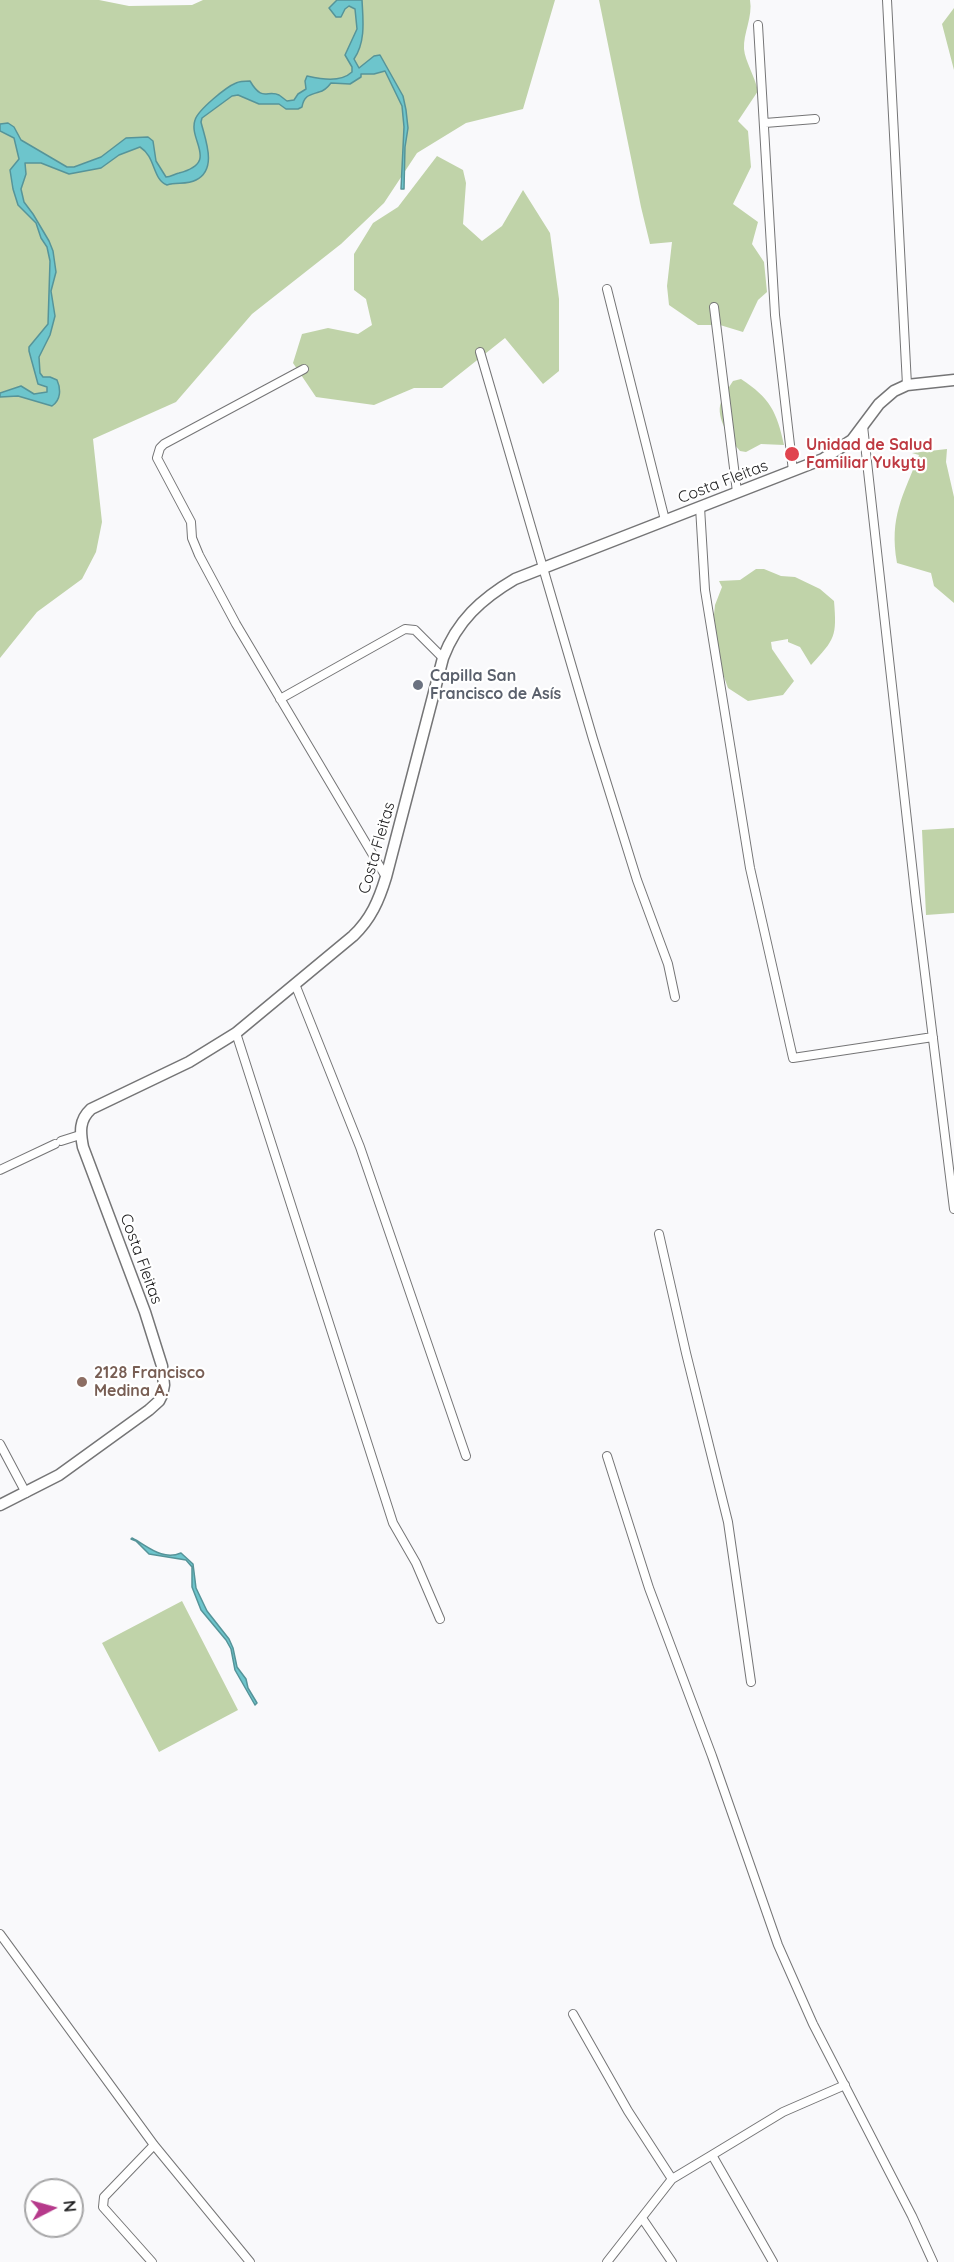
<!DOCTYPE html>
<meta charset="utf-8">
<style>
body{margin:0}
#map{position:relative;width:954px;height:2262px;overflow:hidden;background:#f9f9fb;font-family:Quicksand,sans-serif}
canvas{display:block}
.north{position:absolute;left:24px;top:2178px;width:60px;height:60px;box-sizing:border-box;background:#fff;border:2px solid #a6a6a7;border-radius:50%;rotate:84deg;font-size:16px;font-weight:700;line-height:24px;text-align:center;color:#212122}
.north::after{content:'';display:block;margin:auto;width:21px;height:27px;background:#b63a8b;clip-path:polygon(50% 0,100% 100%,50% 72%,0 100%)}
</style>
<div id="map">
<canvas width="954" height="2262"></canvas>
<div class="north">N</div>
</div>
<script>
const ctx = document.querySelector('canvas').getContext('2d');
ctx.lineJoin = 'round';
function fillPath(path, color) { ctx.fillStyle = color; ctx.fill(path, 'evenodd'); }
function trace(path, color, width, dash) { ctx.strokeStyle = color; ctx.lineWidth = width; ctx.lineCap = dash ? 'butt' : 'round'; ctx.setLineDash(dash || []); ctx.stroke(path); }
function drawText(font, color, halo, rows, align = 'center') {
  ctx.font = font + ' Quicksand,sans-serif'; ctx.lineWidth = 4.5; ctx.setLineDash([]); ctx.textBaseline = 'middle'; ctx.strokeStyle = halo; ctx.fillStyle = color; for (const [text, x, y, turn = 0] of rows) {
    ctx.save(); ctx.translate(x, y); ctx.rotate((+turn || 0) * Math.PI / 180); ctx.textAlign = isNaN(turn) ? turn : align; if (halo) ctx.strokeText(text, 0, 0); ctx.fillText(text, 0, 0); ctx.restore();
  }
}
fillPath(new Path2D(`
 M0 0H99L129 6 192 5 203 0H555L523 109 466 123 417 153 384 203 341 244 252 314 176 402 93 439 102 522 96 552 82 579 37 612 0 658Z
 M599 0H750C753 17 743 33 744 49 745 61 755 77 758 91L738 121 748 131 751 167 733 204 758 222 752 244 764 262 767 292 758 300 743 332 720 325H698L669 305 667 286 672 242 650 244 641 207Z
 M954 8V70L942 24Z
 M437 156 463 170 466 183 463 224 482 241 502 226 523 190 550 233 559 299V371L543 384 505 338 442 388H414L374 405 316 397 293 363 302 334 328 328 358 334 372 325 366 299 354 290V254L373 223 398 207Z
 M741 379C770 398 777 412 784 445L761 444 746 452 740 451C731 440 715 418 721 402 724 395 729 387 733 381Z
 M947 449 946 462 954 497V603L934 586 931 573 897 563C889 517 903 496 919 455L912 453Z
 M756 569H764L781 576 795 577 820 589 834 601C837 637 835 639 811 665L800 647 788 642V639L771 642 772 649 794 681 783 695 748 701 728 688 718 660 713 624 715 605 722 587 719 581 740 580Z
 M954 828V913L926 915 922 830Z
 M182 1601 238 1710 159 1752 102 1643Z`), '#c0d3a9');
const water = new Path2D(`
 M337 0H362C363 19 366 42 354 59L359 68 374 56 380 55 403 96 406 110 408 128 405 147 404 189H401L404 127 402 106 385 71 374 74H361V77L350 84 331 83C328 87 324 91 319 92 310 95 304 95 302 107L298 109H286L279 104H259L238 95 232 96 202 118 201 122C205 139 218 169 196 180 187 185 177 182 167 185 152 179 156 157 140 147L119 155 101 168 69 174 41 163H25L26 174 21 189 24 202 33 214 49 241 53 251 56 272 51 291 55 316 50 335 39 357 40 373 43 377H50L57 380C61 389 61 400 52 406L18 396 0 397V393L21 386 34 394 47 392V387L38 384 29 351V347L48 324 50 261 47 247 41 238 36 223 18 205 13 189 10 170 19 159 14 138 0 131V124L8 123 14 127 21 140 67 167H74L101 157 126 138 148 137 153 141 156 161 166 177C171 177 174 174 179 173 220 162 188 141 195 120 198 110 226 87 236 83 240 81 245 81 250 81 263 103 267 89 279 95 282 97 284 99 287 101L294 100 298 94 306 89 305 81 307 76C321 79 340 83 352 72V67L345 55 357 29 355 9 349 6 345 9 341 17H336L329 8Z
 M132 1538C148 1546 162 1561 181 1553L193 1564 196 1588 207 1611 229 1639 233 1648 237 1667 246 1679 248 1688 257 1703 255 1705 235 1670 231 1649 226 1640 201 1610 192 1587V1567L186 1560 149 1554 136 1541 131 1539Z`);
fillPath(water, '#6dc5cc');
trace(water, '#569499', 1.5);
const street = new Path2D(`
 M887 0 907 385
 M758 25 775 315 793 471
 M765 123 815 119
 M607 289 665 520
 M714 307 737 492
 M480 352 593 739 637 880 668 964 675 997
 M304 369 164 444 160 448 157 458 191 522 192 538 199 555 236 624 386 877
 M863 426 916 901 954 1209
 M700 507 705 590 750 868 793 1058 933 1037
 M280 699 405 629 415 630 443 658
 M295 984 360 1147 466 1456
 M236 1033 393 1523 416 1563 440 1619
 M61 1141 80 1135
 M0 1170 55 1144
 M659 1234 686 1353 728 1522 751 1682
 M0 1444 26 1493
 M607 1456 649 1588 712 1756 778 1945 813 2024 912 2216 933 2262
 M0 1934 154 2145 250 2262
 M573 2014 628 2111 672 2179 712 2155 773 2262
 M712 2155 783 2112 845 2085
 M642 2218 672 2262
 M152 2262 103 2207 104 2197 154 2145
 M607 2262 672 2179`);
const secondary = new Path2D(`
 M0 1505 59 1475 149 1410 159 1401 162 1395 164 1385 162 1366 145 1312 83 1147C80 1132 79 1120 91 1109L189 1062 236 1033 353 936C371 919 379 900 386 877L443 658C457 621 481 599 515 579L823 459 852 440 879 404 894 391 907 385 954 380`);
trace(street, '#757576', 10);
trace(secondary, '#757576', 13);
trace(street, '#fff', 8);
trace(secondary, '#fff', 10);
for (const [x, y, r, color] of [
 [792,454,8,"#e0444e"],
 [418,685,6,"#6b7280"],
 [82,1382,6,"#8d6e63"]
]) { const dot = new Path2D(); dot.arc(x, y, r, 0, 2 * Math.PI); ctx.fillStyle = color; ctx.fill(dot); trace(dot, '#fff', 2); }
drawText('bold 16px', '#be3a42', '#fff', [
 ["Unidad de Salud",806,445],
 ["Familiar Yukyty",806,463]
], 'left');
drawText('16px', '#212122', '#fff', [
 ["Costa Fleitas",723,482,-21],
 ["Costa Fleitas",377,848,-74],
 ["Costa Fleitas",141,1259,70]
]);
drawText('bold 16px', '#5b616d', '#fff', [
 ["Capilla San",430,676],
 ["Francisco de Asís",430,694]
], 'left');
drawText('bold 16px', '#785e54', '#fff', [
 ["2128 Francisco",94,1373],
 ["Medina A.",94,1391]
], 'left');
</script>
